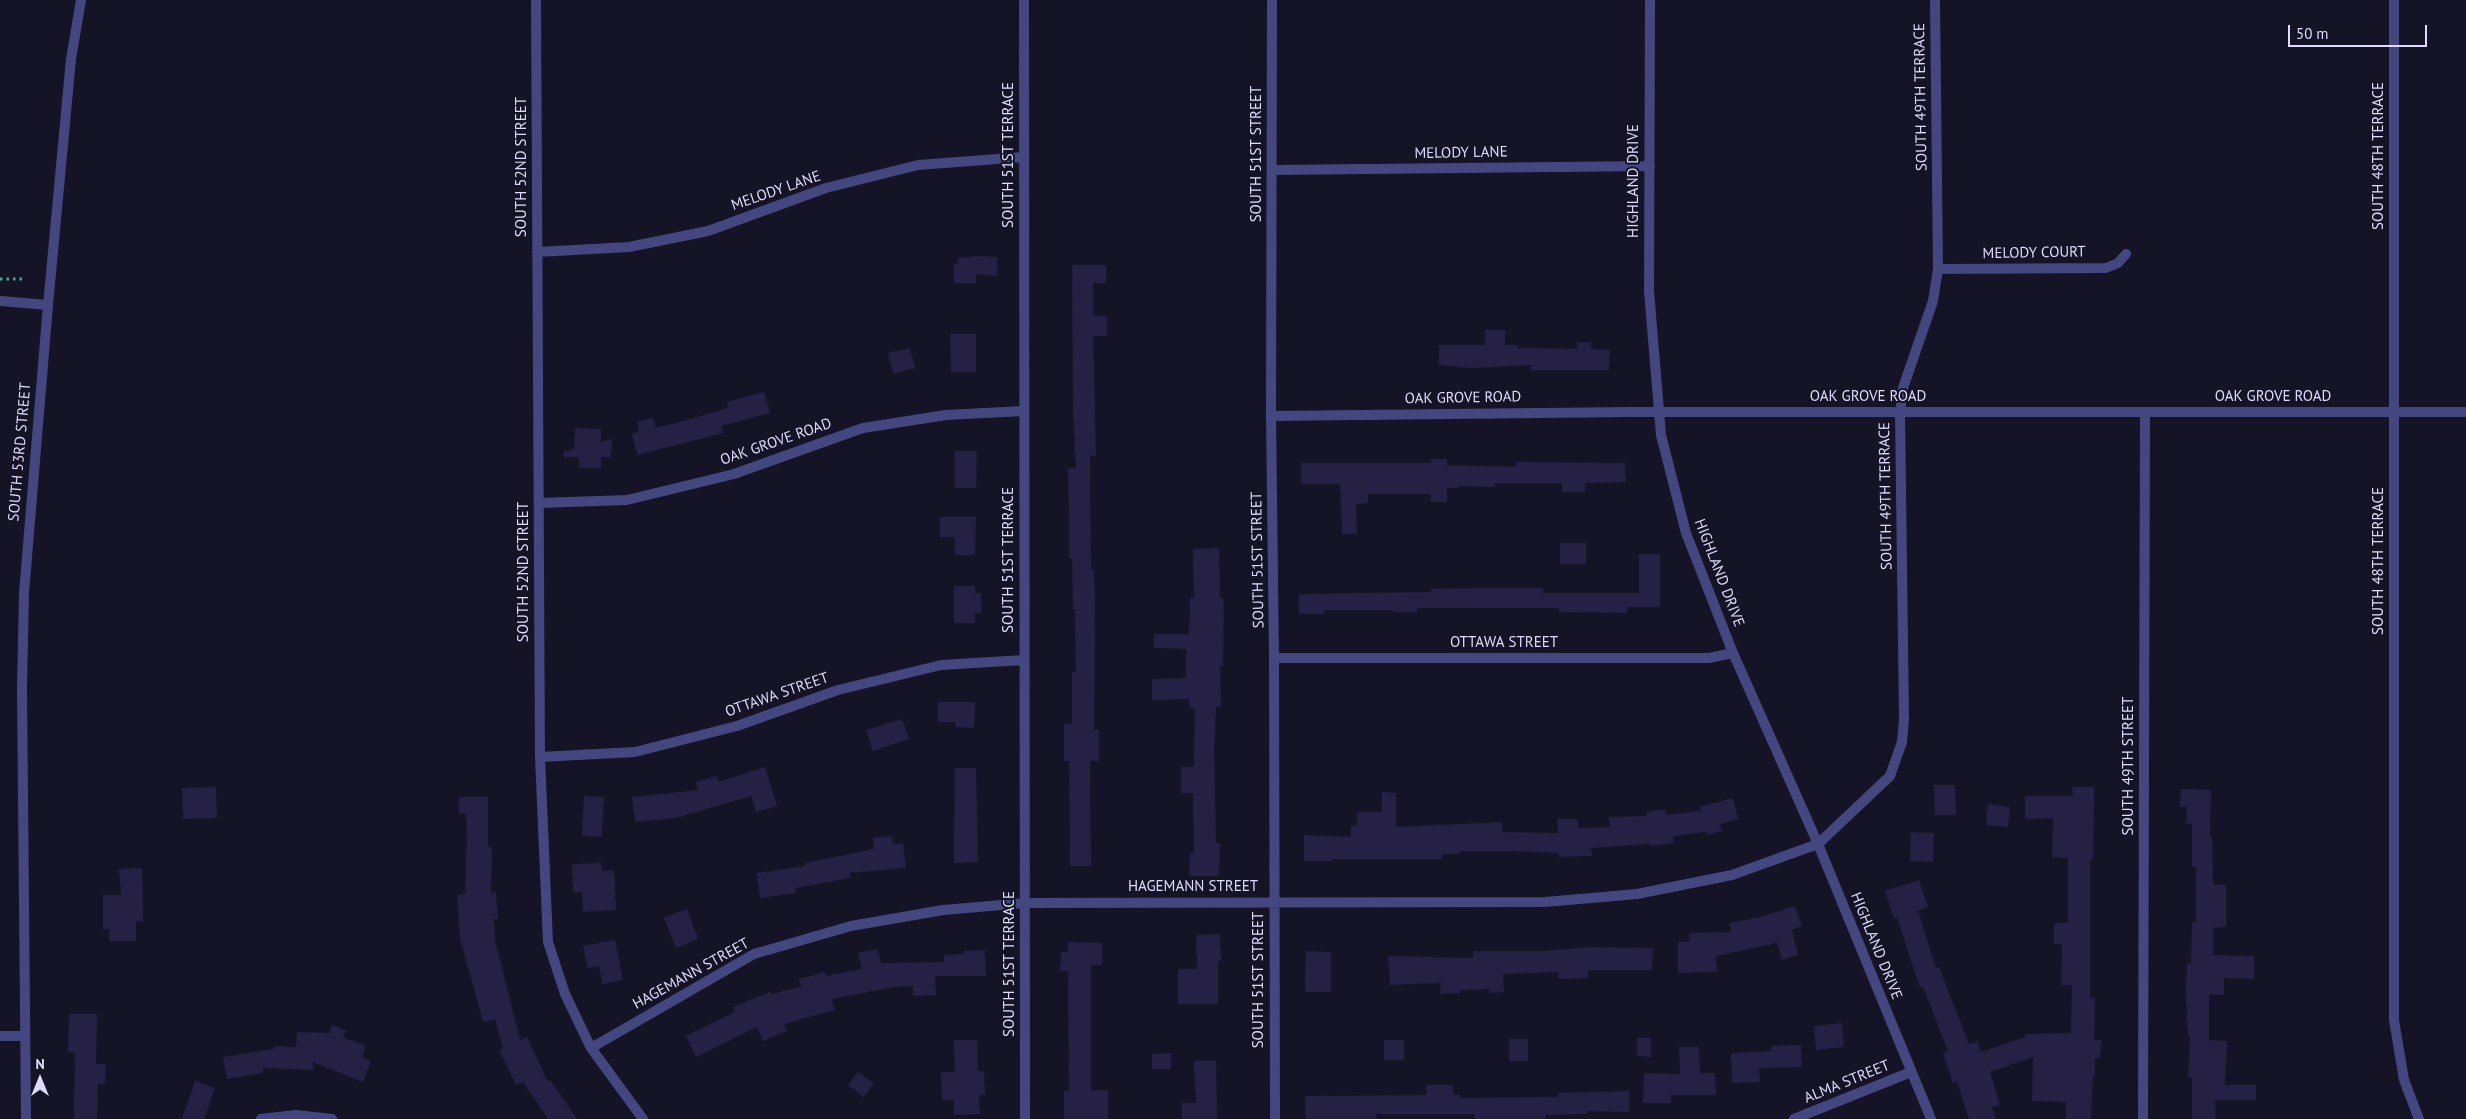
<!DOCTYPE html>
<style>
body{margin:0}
#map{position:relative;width:2466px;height:1119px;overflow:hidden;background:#151326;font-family:"PT Sans",sans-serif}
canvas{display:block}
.north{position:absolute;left:15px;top:1054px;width:50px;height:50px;-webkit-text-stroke:4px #151326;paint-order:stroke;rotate:0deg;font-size:14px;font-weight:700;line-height:20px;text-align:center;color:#dedcfa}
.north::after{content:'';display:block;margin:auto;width:18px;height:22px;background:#dedcfa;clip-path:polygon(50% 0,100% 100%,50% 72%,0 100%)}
.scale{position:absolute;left:2288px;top:25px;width:139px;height:22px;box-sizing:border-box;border:2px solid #dedcfa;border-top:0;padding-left:6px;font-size:15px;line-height:18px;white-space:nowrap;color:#dedcfa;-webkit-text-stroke:4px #151326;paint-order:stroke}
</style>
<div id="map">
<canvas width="2466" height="1119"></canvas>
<div class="north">N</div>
<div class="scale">50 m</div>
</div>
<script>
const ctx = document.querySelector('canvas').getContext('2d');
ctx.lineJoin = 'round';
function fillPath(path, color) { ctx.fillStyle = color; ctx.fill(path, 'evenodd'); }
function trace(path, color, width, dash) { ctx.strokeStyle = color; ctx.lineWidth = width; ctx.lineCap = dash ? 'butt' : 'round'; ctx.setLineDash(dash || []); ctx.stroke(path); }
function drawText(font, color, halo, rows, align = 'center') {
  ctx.font = font + ' "PT Sans",sans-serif'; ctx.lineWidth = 4; ctx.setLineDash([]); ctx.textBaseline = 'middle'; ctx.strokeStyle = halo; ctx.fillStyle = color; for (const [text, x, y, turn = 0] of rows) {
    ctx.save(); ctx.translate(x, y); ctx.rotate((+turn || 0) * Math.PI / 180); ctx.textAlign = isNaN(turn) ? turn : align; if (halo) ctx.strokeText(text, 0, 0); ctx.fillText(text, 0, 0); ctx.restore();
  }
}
fillPath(new Path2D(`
 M980 256 997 257V276L976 274V283H954V264H958V258Z
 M1072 265H1106V283H1093V316H1107V336H1093L1096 456H1090L1091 570H1094L1095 608 1094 730H1099V761H1090L1091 866H1070L1069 761H1064V724H1072V672H1076L1075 609H1073L1072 558H1069V520L1068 468H1076L1073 406Z
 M1485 330H1505V345H1518V348L1577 349V342H1591V349L1610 350 1609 370H1531V365L1472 368 1439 365V345H1485Z
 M950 334H976V372H951Z
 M910 348 915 368 893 374 888 353Z
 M764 392 770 413 721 426 723 433 637 455 632 434 639 431 637 422 653 418 656 427 669 425 728 408 727 402Z
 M575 428 601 429V442L612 439 611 457H601V468H579V457H564L563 452 574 449Z
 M955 451H977L976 488H955Z
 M1431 459H1447V465L1516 467V462L1625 463 1626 482 1585 483V492H1562V483H1495V487L1458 486V488H1447V502H1431V494H1368V503L1356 504 1357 534H1342L1340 484H1301V463H1431Z
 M940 517H976L975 555H955V537H940Z
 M1560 543H1586V564H1560Z
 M1219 548 1220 598 1224 599 1223 666H1220L1221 707H1216L1214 751 1216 843H1220L1219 876H1189L1190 853H1194L1193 793H1181V767H1194L1195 708H1190L1189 699 1152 700V679L1186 678V649L1154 648V634H1189L1190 598H1194L1193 549Z
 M1639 554H1660V607H1627V613L1559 612V608H1417V612H1393V610H1324V614H1299V594L1431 592V589L1474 588H1543V593H1639Z
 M954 586H975V593H981V613H975V623H954Z
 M938 702H975L974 728 955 727 956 722H938Z
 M902 719 909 739 873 751 866 730Z
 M765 767 777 806 756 812 751 796 676 818 635 822 632 797 698 790 696 782 717 776 718 782Z
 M955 768H976L978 862 954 863Z
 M1934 785H1955L1956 815H1935Z
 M216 787 217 818 183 819 182 788Z
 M2072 787H2094L2093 859H2090V998H2095L2094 1040H2101L2100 1058H2095V1076H2093L2091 1119H2066V1102L2032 1101 2033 1057 1990 1072 2000 1105 1992 1107 1996 1119H1969L1957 1081 1953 1083 1943 1053 1948 1051 1923 987 1920 988 1897 917 1894 919 1885 891 1919 880 1928 907 1918 911 1936 968 1939 967 1969 1044 1977 1041 1981 1052 2025 1037V1034L2071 1033 2072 985H2061L2062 944H2054V923H2068V858L2052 857 2053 818 2025 819V796H2073Z
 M2181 789 2211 790 2210 837H2212L2213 880 2214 885H2226V927L2213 928V955L2254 956V979L2224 978V995L2209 994V1040L2227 1041 2225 1085H2256V1100H2215L2216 1119H2192V1077H2188L2190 1036H2188L2186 994 2187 963H2191L2192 922H2196V867H2192V824L2186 823 2187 807H2180Z
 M1382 792 1396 793V827L1502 822V832L1558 833 1557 819H1578V828L1610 827 1609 817 1647 816 1646 812 1665 809 1666 815 1701 811 1699 807 1733 798 1738 819 1720 824 1722 831 1707 835V832L1673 836 1674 843 1650 846V844L1591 848 1592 856 1559 857 1558 853 1514 851H1460V854H1442V859H1333V861H1304V835L1351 837V825L1357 826V812H1382Z
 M584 796 604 797 602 837 582 836Z
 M459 797H488V847H492L491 893 496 892 498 919H494L495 940 520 1040 527 1037 548 1082 550 1080 577 1119H548L523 1082 516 1085 499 1050 503 1048 495 1019 483 1022 460 938 457 895 465 894 467 835 466 814H459Z
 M1988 804 2010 807 2008 827 1986 825Z
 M1911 832 1934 833 1933 862 1910 861Z
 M892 836 893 844 903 843 906 868 849 873 850 878 795 888 796 893 760 898 757 873 805 866V863L874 849 873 838Z
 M601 863 602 871 614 870 616 910 583 912 582 892 573 893 572 864Z
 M142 868 143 922 136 921V941H109V929H103V895H121L119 869Z
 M1795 906 1802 926 1792 930 1798 955 1782 960 1777 943 1716 956 1717 972 1678 973V942H1690L1689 933 1731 932 1729 923 1761 917Z
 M687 909 698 939 676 948 664 918Z
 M1220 934 1221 961H1218V1004H1178V969H1197L1196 935Z
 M615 940 623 980 602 984 599 966 588 968 583 946Z
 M1068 942 1102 943V965H1091V1090H1108V1119H1064V1091H1069L1068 971H1060L1061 952H1068Z
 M1591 947 1653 948 1652 970H1588V978L1559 979 1558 972 1503 974 1504 992 1489 993V989L1460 990V993L1440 994 1441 983 1390 985 1388 956 1473 958V951H1544Z
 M878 949 881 963 944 962V955L964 954V951L985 950 986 976H935L936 995 913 996V986L894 987 832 999 835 1010 784 1024 787 1031 763 1041 757 1027 696 1057 686 1036 735 1012 733 1007 770 992 772 994 801 986 799 979 825 972 826 976 862 969 858 953Z
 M1306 951 1331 952V992H1305Z
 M69 1014H97L96 1064H106L105 1084H98L97 1119H74L75 1052H68Z
 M1842 1023 1844 1047 1816 1050 1814 1026Z
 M332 1025 346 1031 343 1037 366 1046 362 1057 371 1061 363 1082 313 1062V1070L263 1068V1073L227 1079 223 1057 274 1049V1046L296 1047 297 1032 329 1033Z
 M1637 1038H1651V1057L1637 1056Z
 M1509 1039H1528V1061H1509Z
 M954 1040H977L978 1071H984L985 1095 979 1096 980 1114 954 1115V1100H942L941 1072H955Z
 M1384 1040H1404V1060H1384Z
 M1801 1045 1802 1067 1759 1068 1760 1082 1732 1083 1731 1053 1771 1051V1046Z
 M1679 1047H1699L1700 1073H1715L1716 1095H1671V1103H1643L1644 1073 1680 1074Z
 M1171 1053V1069H1152V1054Z
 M1194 1061H1216L1217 1119H1182V1103H1196Z
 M858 1072 874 1083 864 1097 848 1085Z
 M195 1081 215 1088 204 1119H182Z
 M1426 1085H1453V1095H1460V1098L1558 1097V1093L1629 1091V1112L1587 1111V1114L1545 1115V1119H1475V1114H1376L1377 1119H1306L1305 1096 1426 1095Z`), '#262144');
trace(new Path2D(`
 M0 279H23`), '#40ab9c', 3, [2.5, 4]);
trace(new Path2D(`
 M536 0 540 757 548 942 565 994 591 1048 643 1119
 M1024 0 1025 1119
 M1272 0 1271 416 1274 658 1275 1119
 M1650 0 1649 291 1661 435 1686 533 1733 653 1818 844 1931 1119
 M2394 0V1020L2404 1080 2419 1119
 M1272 170 1650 166
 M537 252 629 247 708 231 826 188 918 165 1024 157
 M1938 269 2106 268 2118 263 2126 254
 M1271 416 1629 412H2466
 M539 503 627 500 734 474 863 428 946 415 1024 411
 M1274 658H1709L1733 653
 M540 757 635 752 737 726 838 690 941 665 1024 660
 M0 1036H25
 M591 1048 754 954 851 926 943 910 1025 903 1545 902 1637 894 1732 875 1818 844 1890 776 1902 742 1904 719 1900 412 1903 388 1933 301 1938 269 1935 0
 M26 1119 22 688 24 593 48 305
 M261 1119 296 1115 332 1119
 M1794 1119 1911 1072
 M2143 1119 2145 412`), '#44467f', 10);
trace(new Path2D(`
 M0 301 48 305 71 59 81 0`), '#44467f', 10);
drawText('15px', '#dedcfa', '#151326', [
 ["SOUTH 49TH TERRACE",1921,97,-91],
 ["MELODY LANE",1461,153,-1],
 ["SOUTH 51ST STREET",1257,154,-90],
 ["SOUTH 51ST TERRACE",1009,155,-90],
 ["SOUTH 48TH TERRACE",2379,156,-90],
 ["SOUTH 52ND STREET",522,167,-90],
 ["HIGHLAND DRIVE",1634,181,-90],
 ["MELODY LANE",776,191,-19],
 ["MELODY COURT",2034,253,-1],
 ["OAK GROVE ROAD",1868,397],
 ["OAK GROVE ROAD",2273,397],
 ["OAK GROVE ROAD",1463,398,-1],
 ["OAK GROVE ROAD",776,442,-19],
 ["SOUTH 53RD STREET",20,452,-85],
 ["SOUTH 49TH TERRACE",1886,496,-91],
 ["SOUTH 51ST TERRACE",1009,560,-90],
 ["SOUTH 51ST STREET",1258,560,-91],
 ["SOUTH 48TH TERRACE",2379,561,-90],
 ["SOUTH 52ND STREET",524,572,-90],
 ["HIGHLAND DRIVE",1719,573,69],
 ["OTTAWA STREET",1504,643],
 ["OTTAWA STREET",777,695,-19],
 ["SOUTH 49TH STREET",2129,766,-90],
 ["HAGEMANN STREET",1193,887],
 ["HIGHLAND DRIVE",1876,946,68],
 ["SOUTH 51ST TERRACE",1010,964,-90],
 ["HAGEMANN STREET",691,974,-29],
 ["SOUTH 51ST STREET",1259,980,-90],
 ["ALMA STREET",1847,1082,-22]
]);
</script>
